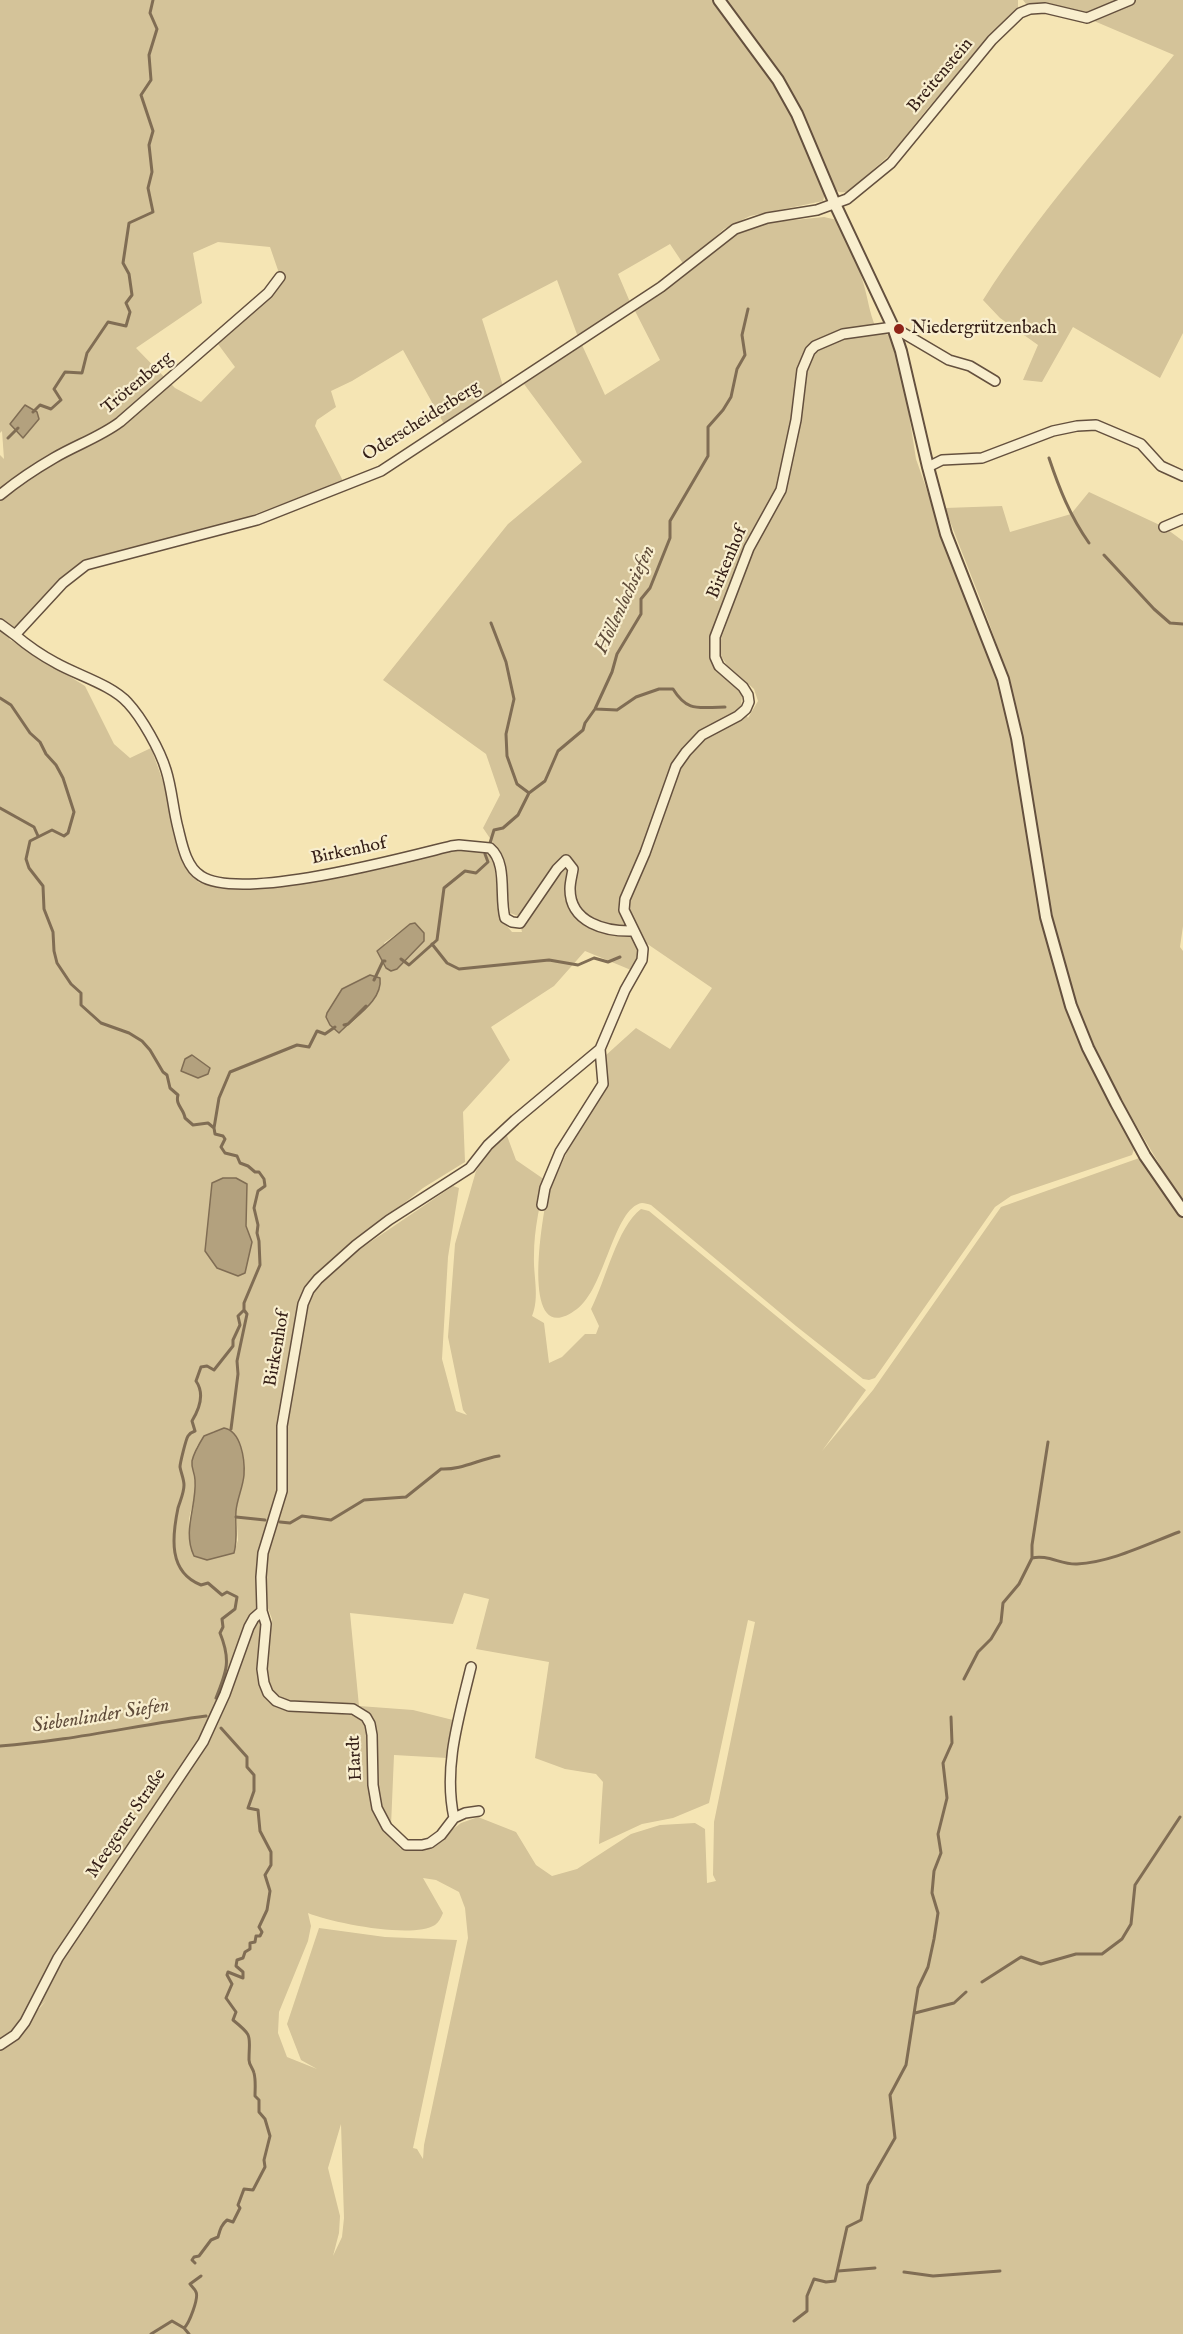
<!DOCTYPE html>
<meta charset="utf-8">
<style>
body{margin:0}
canvas{display:block;background:#f5e5b4}
</style>
<canvas width="1183" height="2334"></canvas>
<script>
const ctx = document.querySelector('canvas').getContext('2d');
ctx.lineJoin = 'round';
function fillPath(path, color) { ctx.fillStyle = color; ctx.fill(path, 'evenodd'); }
function trace(path, color, width, dash) { ctx.strokeStyle = color; ctx.lineWidth = width; ctx.lineCap = dash ? 'butt' : 'round'; ctx.setLineDash(dash || []); ctx.stroke(path); }
function drawText(font, color, halo, rows, align = 'center') {
  ctx.font = font + ' "IM FELL English",serif'; ctx.lineWidth = 4.5; ctx.setLineDash([]); ctx.textBaseline = 'middle'; ctx.strokeStyle = halo; ctx.fillStyle = color; for (const [text, x, y, turn = 0] of rows) {
    ctx.save(); ctx.translate(x, y); ctx.rotate((+turn || 0) * Math.PI / 180); ctx.textAlign = isNaN(turn) ? turn : align; if (halo) ctx.strokeText(text, 0, 0); ctx.fillText(text, 0, 0); ctx.restore();
  }
}
fillPath(new Path2D(`
 M0 0H714L776 85 796 125 825 193 823 201 750 216 724 229 684 265 670 244 618 274 630 302 578 337 557 280 482 319 503 386 444 424 403 350 352 381 331 391 336 407 317 420 315 426 343 481 239 520 81 562 60 580 19 625 9 639 85 686 114 744 130 758 151 748 165 787 184 866 198 882 222 889H246L311 882 454 849 474 850 493 854 500 918 512 932H522L518 916 510 913 504 859 483 828 500 795 486 754 383 680 508 524 582 462 524 384 582 345 605 395 660 360 634 309 677 282 736 234 764 223 824 217 837 220C846 240 857 260 863 282 868 298 869 312 876 328L873 334 882 333 890 335 896 353 907 402 916 459 961 587 1000 685 1017 760 1032 871 1052 962 1071 1022 1096 1079 1130 1138 1134 1149 1132 1155 1011 1196 995 1207 875 1378 869 1380 863 1379 796 1326 651 1205C648 1204 645 1203 642 1203 614 1207 605 1289 577 1309 516 1355 544 1206 550 1182L553 1183 576 1132 607 1085 605 1056 636 1028 670 1049 712 988 646 943 631 970 585 951 554 986 491 1027 510 1060 463 1112 465 1162 423 1188 357 1241 360 1249 453 1186 459 1188 448 1257 442 1359 456 1411 467 1415 463 1410 448 1337 455 1244 476 1171 490 1150 506 1133 516 1160 545 1180C540 1204 534 1230 534 1255 533 1275 540 1297 532 1316L544 1323 549 1363 562 1357 585 1334H596L599 1326 591 1309C606 1280 617 1227 641 1209L649 1211 866 1390 822 1451 873 1390 1001 1207 1145 1156 1169 1192 1175 1190C1134 1122 1092 1055 1068 980 1042 902 1038 820 1023 740 1008 660 973 583 945 508L1002 506 1010 532 1071 514 1089 492 1164 527 1183 541V926L1180 947 1183 951V2334H0V2045L15 2035 46 2001 0 2044V455L4 459 2 431 0 433ZM218 242 270 247 280 276 215 340 235 367 201 402 175 388 136 348 202 303 193 253ZM775 512 752 553 721 639V656L727 665 754 689 758 701 748 718 741 705 743 687 715 657V637L749 548 769 513ZM410 924 424 940 397 969 384 943ZM214 1431 244 1473 236 1509 238 1540 234 1553 207 1560C203 1552 190 1534 189 1526 188 1516 194 1503 195 1493 197 1468 184 1446 214 1431ZM268 1552 264 1576 266 1603 272 1619 266 1678 271 1691 292 1703 357 1706 349 1715C328 1711 302 1715 284 1710 244 1699 264 1652 261 1624 260 1618 257 1612 256 1606 255 1589 257 1572 259 1555ZM464 1593 489 1599 476 1649 549 1662 535 1758 565 1769 596 1774 603 1782 599 1844 642 1824 673 1818 709 1803 748 1620 755 1622 714 1822 713 1875 716 1881 707 1883 705 1829 695 1823 660 1825 631 1834 577 1869 552 1876 536 1865 516 1832 478 1817 461 1823 430 1847 401 1849 384 1830 391 1826 394 1755 447 1758 453 1720 413 1710 359 1706 350 1613 453 1624ZM423 1878 436 1880 459 1892 465 1908 468 1938 424 2145 423 2159 417 2149 413 2148 457 1940 385 1937 319 1928 287 2024 301 2060 317 2069 287 2057 278 2033 279 2012 308 1941 311 1926 308 1913C332 1923 413 1939 435 1925 439 1922 441 1918 443 1913ZM341 2124 344 2218 342 2237 333 2256 339 2233 340 2216 328 2168Z
 M724 0H1018V7L927 109 893 152 849 191C840 194 837 192 831 185L797 102 778 70Z
 M1023 0H1183V333L1160 378 1073 327 1042 382 1023 380 1038 345 1000 318 983 300C1038 213 1109 135 1174 55L1087 18 1030 9Z`), '#d4c399');
const water = new Path2D(`
 M25 405 37 412 39 419 23 438 10 424Z
 M415 923 424 933V941L397 969 391 971 386 968 377 951 410 924Z
 M370 975 380 978C383 1001 354 1017 339 1033L330 1025 326 1017 327 1013 342 989Z
 M192 1055 210 1068 208 1074 198 1078 181 1071 185 1059Z
 M223 1178H236L247 1184 246 1226 252 1242 245 1273 238 1276 217 1268 205 1251 212 1183Z
 M224 1428C241 1431 245 1459 244 1475 243 1487 237 1499 236 1511 235 1526 238 1539 234 1553L207 1560 194 1556C182 1531 197 1506 195 1480 195 1473 191 1469 192 1461 194 1452 199 1444 204 1436Z`);
fillPath(water, '#b3a17e');
trace(water, '#806d54', 1.5);
trace(new Path2D(`
 M33 412 40 405 51 409 61 400 54 389 65 372 82 373 87 353 108 322 126 326 130 312 126 303 132 295 129 274 123 263 129 223 153 212 148 188 152 172 149 145 153 131 141 95 151 80 149 55 157 29 150 13 153 0
 M8 438 18 428
 M1049 458C1059 488 1070 516 1089 543
 M1104 555 1154 609 1170 623 1183 624
 M491 623 506 662 514 699 506 734 507 756 517 784 529 793
 M0 698 11 705 30 733 40 742 46 754 56 765 63 778 74 812 68 833 64 836 52 830 30 841 26 859 29 868 43 886 44 909 53 932 54 951 57 963 71 984 81 993V1005L101 1023 129 1033 142 1041 150 1050 163 1072 167 1075 170 1088 178 1095C175 1105 184 1109 185 1118L193 1125 208 1123 214 1128 215 1134 223 1136 225 1139 221 1147 225 1153 237 1156 240 1163 248 1166 255 1172H259L264 1179 265 1186 258 1191 254 1208 258 1225 257 1233 259 1241 260 1265 244 1303V1310L238 1316 240 1325 233 1340V1346L214 1370 207 1366 201 1367 196 1381C205 1394 200 1408 192 1421L195 1431C192 1432 190 1433 188 1436 186 1439 180 1463 180 1467 181 1473 184 1479 184 1485 184 1493 180 1501 178 1508 172 1537 168 1572 201 1585L208 1583 222 1595 227 1592 237 1597 235 1609 222 1619 223 1627 220 1633C231 1660 227 1671 216 1698
 M596 709 617 710 636 697 659 689H673C688 713 699 707 725 707
 M0 808 34 827 38 836
 M490 843 494 830 503 828 518 815 529 793 545 781 558 751 583 730 585 723 595 709 612 672 617 654 641 614V599L650 588 670 538V521L708 456V427L723 410 731 397 737 369 745 355 742 335 748 309
 M432 944 447 963 459 969 549 960 578 965 594 958 608 962 620 957
 M401 959 409 965 437 940 444 888 465 871 476 873 488 862 485 854
 M374 980 383 961H385
 M344 1025 348 1024 366 1006
 M214 1128 219 1098 230 1072 297 1045 309 1047 317 1031 325 1034 335 1027
 M231 1429 238 1374 237 1361 247 1314 244 1310
 M236 1517 265 1520
 M280 1522 290 1523 302 1516 331 1520 364 1500 406 1497 441 1469C462 1470 479 1459 499 1456
 M1032 1558C1047 1554 1062 1565 1077 1564 1112 1562 1147 1544 1179 1532
 M964 1679 978 1652 991 1639 1001 1622 1003 1603 1019 1584 1032 1558V1545L1048 1442
 M0 1746C70 1741 137 1725 206 1716
 M982 1982 1021 1957 1041 1964 1076 1954H1102L1122 1939 1131 1924 1135 1885 1180 1817
 M915 2013 954 2003 966 1992
 M195 2263 192 2260 194 2257 199 2256 211 2240 218 2237C220 2230 221 2225 227 2220L233 2222 240 2208 238 2205 244 2189 253 2190 265 2167 264 2160 270 2136 265 2119 259 2112V2100L255 2096C255 2088 256 2081 254 2073 253 2068 249 2065 249 2060 249 2035 254 2037 233 2020L236 2012 226 1998 232 1984 227 1975 228 1972 243 1978V1972L236 1966 237 1960 243 1958 245 1952 250 1949V1943L255 1942 256 1936H260L262 1932 259 1927 267 1910 270 1891 265 1875 271 1865V1852L260 1831 258 1810 248 1808 254 1791V1775L247 1767V1757L221 1728
 M838 2271 875 2268
 M904 2272 933 2276 1000 2271
 M794 2321 807 2311V2296L814 2279 826 2282 835 2281 847 2227 861 2220 868 2185 895 2138 890 2095 906 2065 918 1988 928 1967 934 1939 938 1913 932 1893 934 1871 941 1853 938 1834 947 1798 943 1763 952 1743 951 1717
 M151 2334 172 2321 184 2328
 M189 2334 184 2328C189 2324 199 2298 196 2292 195 2289 192 2287 190 2284L201 2276`), '#806d54', 3);
const minor = new Path2D(`
 M928 467 942 460 982 458 1053 431 1077 426 1096 425 1141 444 1161 466 1183 476
 M0 495C17 481 35 469 54 458 76 445 100 437 120 422L268 293 280 277
 M1164 527 1183 519
 M0 624 15 635 63 583 86 565 257 520 381 471 661 287 735 229 767 218 817 210 847 199 891 163 992 40 1020 13 1030 9 1045 8 1087 18 1130 0
 M15 635C28 646 41 655 56 663 77 675 112 685 128 703 142 718 160 750 166 770 172 789 173 809 178 828 182 844 186 867 201 876 241 902 402 858 451 846L459 845 490 848C508 863 499 897 505 918L512 922 520 923 557 869 566 860 573 869C572 876 570 882 570 889 570 923 606 932 634 931
 M542 1205 545 1188 560 1152 603 1084 600 1049
 M479 1811 465 1813 454 1818 441 1835 430 1843 422 1845H406L387 1827 377 1808 373 1785 372 1735 370 1724 366 1717 353 1709 289 1706 276 1701 268 1693 264 1683 262 1669 266 1624 262 1611 261 1577 263 1553 282 1491V1426L303 1304 309 1290 318 1279 356 1245 389 1220 470 1168 488 1145 515 1120 600 1049 625 990 642 960 643 949 624 910 625 899 645 853 676 766 686 752 702 735 738 716 746 709 749 702 748 695 743 687 719 666 715 657V637L749 548 781 490 796 420 802 370 810 351 815 346 843 334 893 327 949 360 970 366 995 381
 M454 1818C443 1767 459 1717 471 1667
 M0 2045 15 2035 25 2022 58 1958 203 1742 225 1694 249 1627 254 1618 262 1611`);
const tertiary = new Path2D(`
 M719 0 778 80 797 114 835 204 893 327 901 351 928 467 946 534 1003 679 1017 738 1046 917 1071 1006 1088 1048 1116 1103 1145 1156 1183 1211`);
trace(minor, '#64503e', 12);
trace(tertiary, '#64503e', 14);
trace(minor, '#f8eece', 9);
trace(tertiary, '#f8eece', 10);
for (const [x, y, r, color] of [
 [899,329,6,"#8f2418"]
]) { const dot = new Path2D(); dot.arc(x, y, r, 0, 2 * Math.PI); ctx.fillStyle = color; ctx.fill(dot); trace(dot, '#f8eece', 2); }
drawText('18px', '#341e16', '#f8eece', [
 ["Breitenstein",941,76,-50],
 ["Trötenberg",138,384,-40],
 ["Oderscheiderberg",422,422,-32],
 ["Birkenhof",728,563,-67],
 ["Birkenhof",349,852,-12],
 ["Birkenhof",278,1349,-80],
 ["Hardt",356,1758,-93],
 ["Meegener Straße",127,1824,-56]
]);
drawText('18px', '#341e16', '#f8eece', [
 ["Niedergrützenbach",911,329]
], 'left');
drawText('italic 20px', '#604c3a', '#f8eece', [
 ["Höllenlochsiefen",626,600,-65],
 ["Siebenlinder Siefen",101,1717,-9]
]);
</script>
